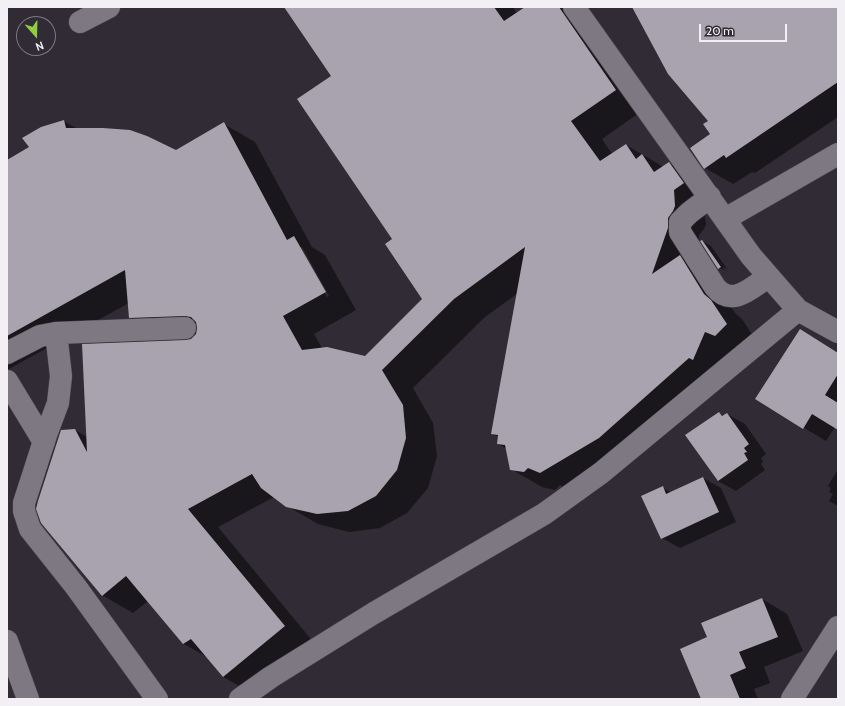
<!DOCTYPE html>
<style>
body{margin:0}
#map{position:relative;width:845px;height:706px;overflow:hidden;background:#302b34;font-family:Cabin,sans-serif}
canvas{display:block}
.frame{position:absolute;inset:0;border:8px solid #f2eff5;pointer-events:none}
.north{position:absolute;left:16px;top:16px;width:40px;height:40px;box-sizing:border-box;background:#302b34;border:1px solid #7e7981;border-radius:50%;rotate:160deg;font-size:11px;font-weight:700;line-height:16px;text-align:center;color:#f2eff5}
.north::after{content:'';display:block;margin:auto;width:14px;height:18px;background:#91cd40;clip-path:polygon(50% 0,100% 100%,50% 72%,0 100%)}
.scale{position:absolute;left:699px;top:24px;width:88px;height:18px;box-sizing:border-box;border:2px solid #f2eff5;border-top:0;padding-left:5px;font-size:12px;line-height:14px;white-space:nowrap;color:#f2eff5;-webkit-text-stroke:3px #302b34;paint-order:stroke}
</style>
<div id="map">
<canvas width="845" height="706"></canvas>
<div class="frame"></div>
<div class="north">N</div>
<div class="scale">20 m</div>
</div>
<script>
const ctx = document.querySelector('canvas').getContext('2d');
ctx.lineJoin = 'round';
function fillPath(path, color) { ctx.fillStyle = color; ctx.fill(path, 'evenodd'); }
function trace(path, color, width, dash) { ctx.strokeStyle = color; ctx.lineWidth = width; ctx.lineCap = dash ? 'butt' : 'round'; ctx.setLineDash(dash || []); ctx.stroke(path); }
fillPath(new Path2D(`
 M285 7H513L517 14 527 7H574L646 108 602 139 612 154 626 145 657 163 663 167 669 163 700 181 706 224 704 229 699 235 698 246 711 274 735 313 742 319 757 342 572 491 560 485 555 490 542 487 511 469 507 449 498 444 499 437 492 434 518 293 485 317 413 388 433 423 437 456 428 488 407 513 380 528 349 532 318 524 287 506 274 497 218 527 315 644 254 694 223 677 207 657 184 644 148 601 133 613 102 595 75 430 87 437 186 341 193 339 197 334 161 335 130 317 129 303 7 370V161L30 148 63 121 78 129 176 151 224 124 255 142 312 247 325 255 356 310 314 334 322 348 365 358 424 299 394 239 332 76ZM300 247H302L329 296 327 297Z
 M634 7H838V117L755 173 752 172 733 184 705 168 711 135 709 122Z
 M702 241 711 246 727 269 723 267V269L729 272 719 268Z
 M838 353V429L835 427 826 441 756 399Z
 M719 413 724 416 727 414 745 424 766 454 761 458 763 462 761 464 765 470 736 491 718 481Z
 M838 469V506L829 501 833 494 829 492 831 488 828 486Z
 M703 478 721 488 736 522 680 548 662 538 663 488 672 493Z
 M762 599 787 614 803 651 764 667 770 683 754 689 758 699H702L709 638Z`), '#0007');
fillPath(new Path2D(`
 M284 7H494L504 21 525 7H559L616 90 571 121 600 161 626 144 636 159 642 154 654 172 669 162 684 183 674 190 675 206 673 211 668 218V228L652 274 680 255 704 294 711 300 727 324 715 336 705 332 693 360 689 358 599 438 540 473 528 468 524 472 510 470 505 445 497 444 498 435 491 434 525 247 454 299 382 370 403 405 406 438 397 470 376 496 348 511 317 514 286 507 261 488 252 474 188 509 285 626 223 677 191 639 183 644 126 576 102 596 41 523 36 509 38 501 61 430 75 429 87 452 82 344 186 340 191 339 196 334 197 328 196 322 191 317 185 316 129 318 125 270 7 336V160L29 147 22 138 41 127 64 120 66 128H103L130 130 147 136 176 150 224 122 287 240 294 236 326 292 283 316 302 350 327 347 365 356 422 299 385 244 392 239 297 99 331 76Z
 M632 7H838V82L726 158 724 155 704 169 690 148 710 134 703 124 708 121 668 74Z
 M702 240 721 267 718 269 700 241Z
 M800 329 838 353V374L825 395 838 403V430L812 414 803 429 755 399Z
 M719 412 722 416 727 413 749 444 744 448 747 452 744 453 748 460 718 481 685 435Z
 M703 477 719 512 661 539 641 496 663 486 666 494Z
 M762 598 778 637 739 652 746 668 730 675 740 699H701L680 649 707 637 701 623Z`), '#a9a3af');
const minor = new Path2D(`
 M574 7 751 256 798 310 838 332
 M80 22 109 7
 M710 197 689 213 680 222V232L715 287C732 308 751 288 768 277
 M725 219 838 154
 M56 333 61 376 58 403 46 435 24 503V511L30 529 76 587 157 699
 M7 353 40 336 56 333 185 328
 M7 381 44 442
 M7 641 28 699
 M240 699 271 677 374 613 544 514 601 473 798 310
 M792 699 838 627`);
trace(minor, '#4c4850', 23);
trace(minor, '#7e7883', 22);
</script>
